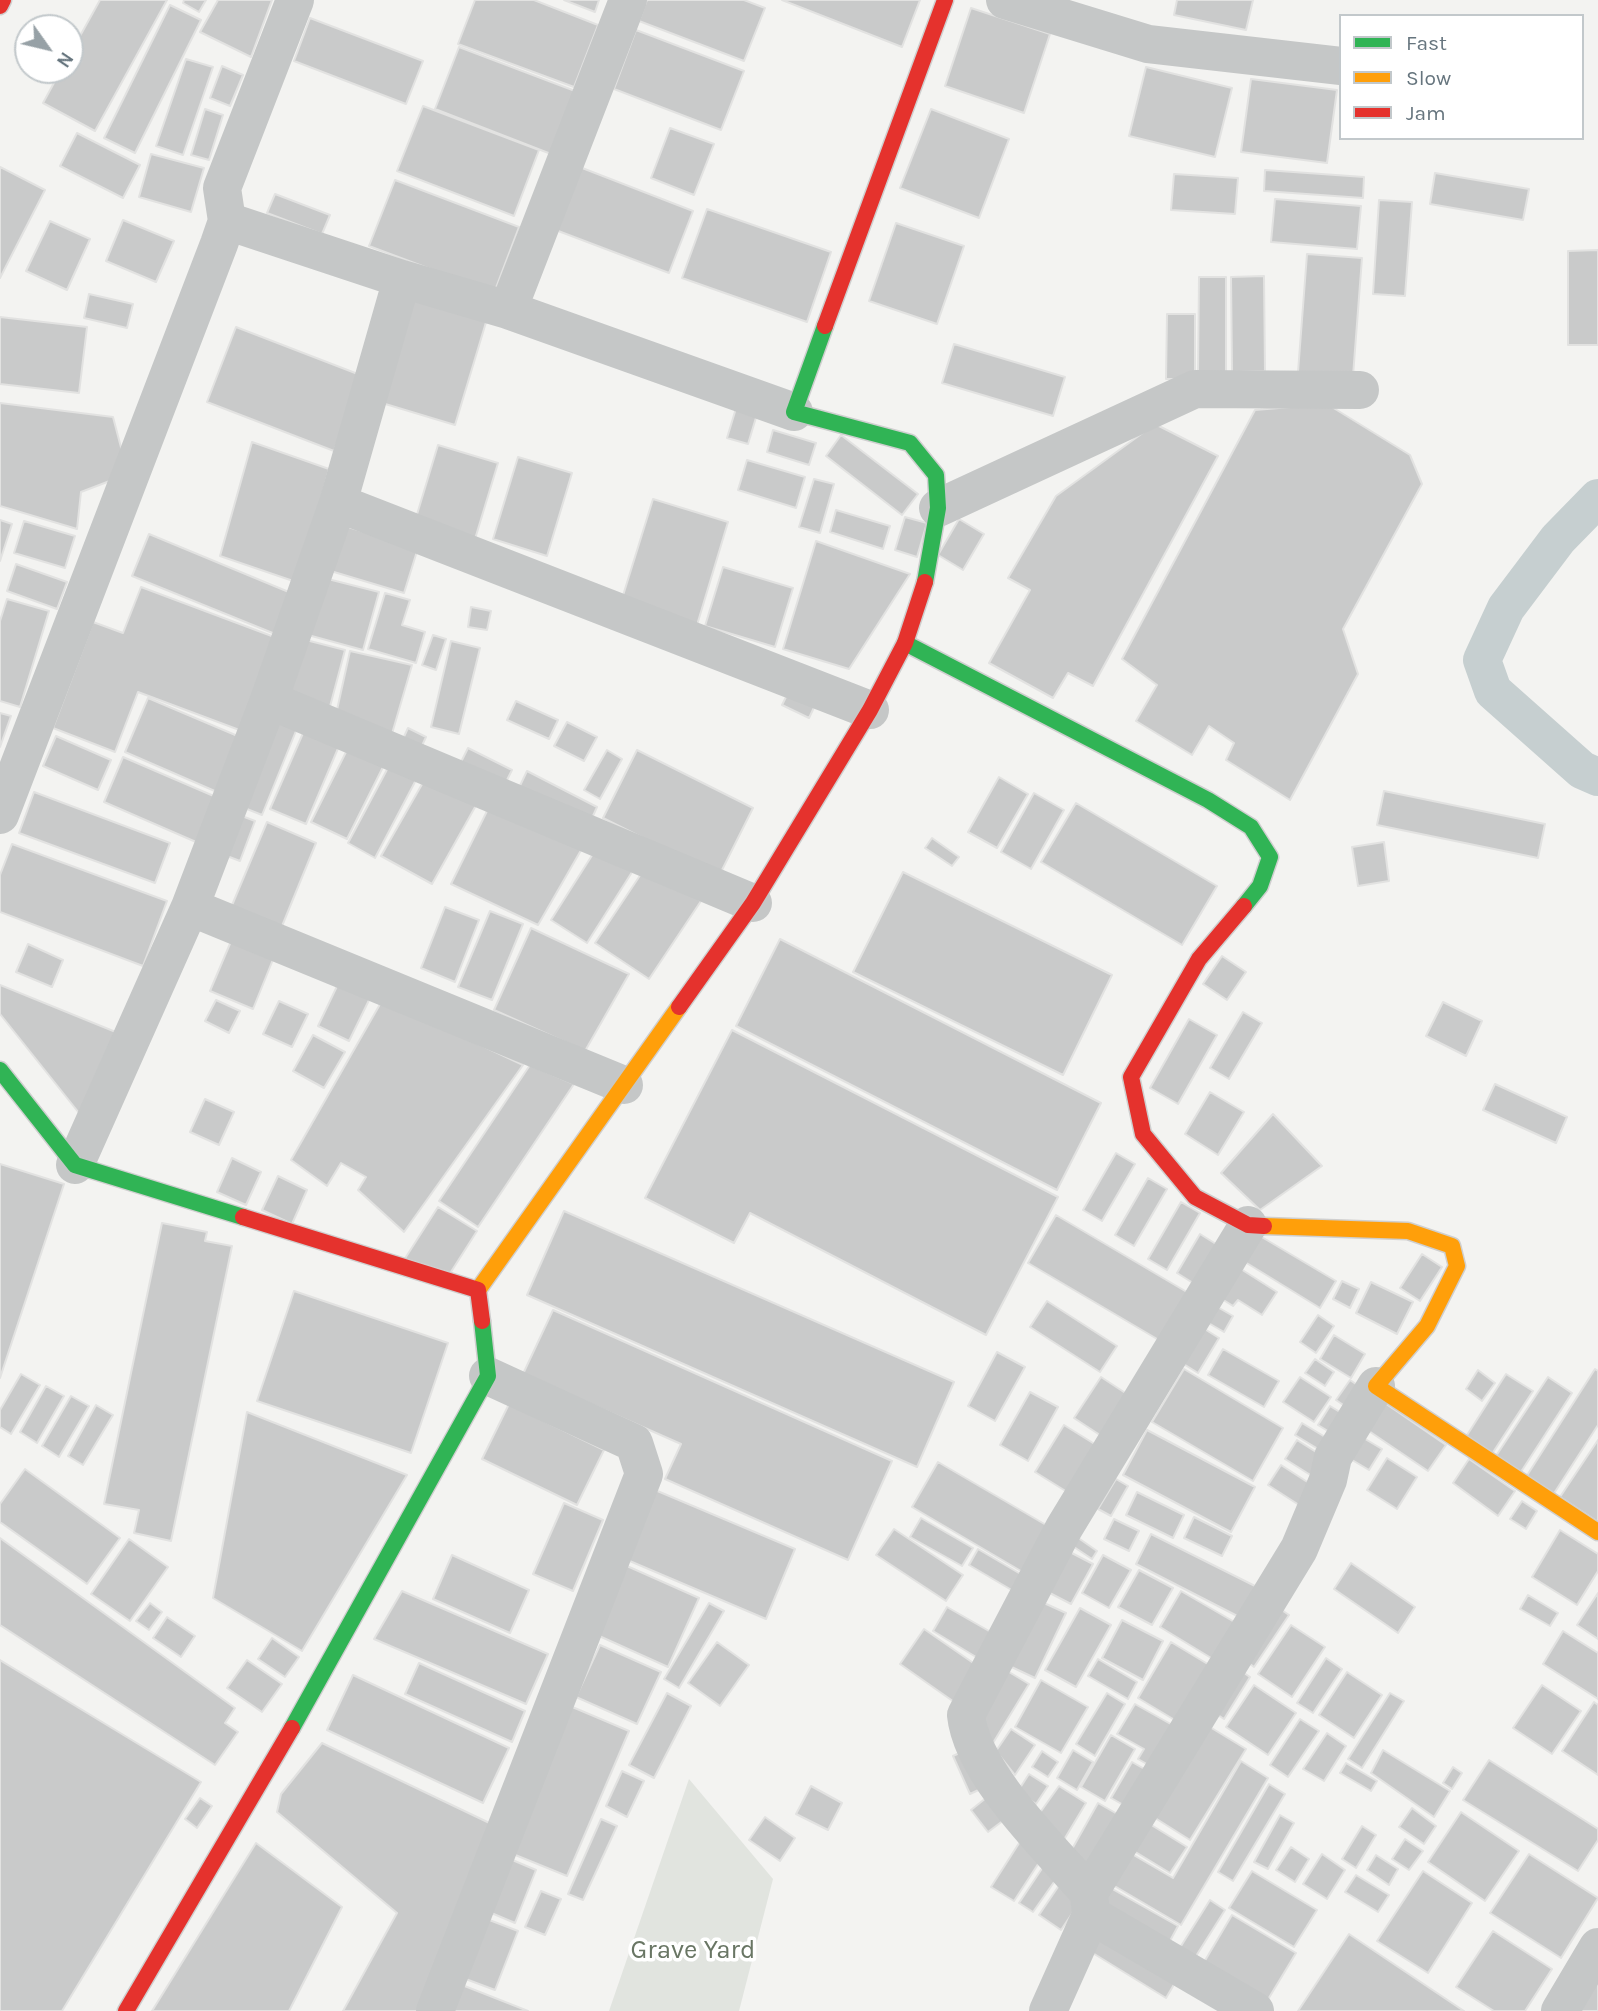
<!DOCTYPE html>
<style>
body{margin:0}
#map{position:relative;width:1598px;height:2011px;overflow:hidden;background:#f3f3f1;font-family:Karla,sans-serif}
canvas{display:block}
.legend{position:absolute;left:1339px;top:14px;width:245px;height:126px;box-sizing:border-box;background:#fff;border:2px solid #c2c8cb;margin:0;padding:9px 12px;list-style:none;font-size:21px;color:#66757e}
.legend li{display:flex;align-items:center;gap:14px;height:35px}
.legend b{width:35px;border:2px solid #c2c8cb}
.north{position:absolute;left:14px;top:14px;width:70px;height:70px;box-sizing:border-box;background:#fff;border:2px solid #c2c8cb;border-radius:50%;rotate:124deg;font-size:19px;font-weight:700;line-height:28px;text-align:center;color:#66757e}
.north::after{content:'';display:block;margin:auto;width:24px;height:32px;background:#97a1a6;clip-path:polygon(50% 0,100% 100%,50% 72%,0 100%)}
</style>
<div id="map">
<canvas width="1598" height="2011"></canvas>
<ul class="legend">
<li><b style="height:9px;background:#30b455"></b>Fast</li>
<li><b style="height:9px;background:#ff9f0a"></b>Slow</li>
<li><b style="height:9px;background:#e5322d"></b>Jam</li>
</ul>
<div class="north">N</div>
</div>
<script>
const ctx = document.querySelector('canvas').getContext('2d');
ctx.lineJoin = 'round';
function fillPath(path, color) { ctx.fillStyle = color; ctx.fill(path, 'evenodd'); }
function trace(path, color, width, dash) { ctx.strokeStyle = color; ctx.lineWidth = width; ctx.lineCap = dash ? 'butt' : 'round'; ctx.setLineDash(dash || []); ctx.stroke(path); }
function drawText(font, color, halo, rows, align = 'center') {
  ctx.font = font + ' Karla,sans-serif'; ctx.lineWidth = 7; ctx.setLineDash([]); ctx.textBaseline = 'middle'; ctx.strokeStyle = halo; ctx.fillStyle = color; for (const [text, x, y, turn = 0] of rows) {
    ctx.save(); ctx.translate(x, y); ctx.rotate((+turn || 0) * Math.PI / 180); ctx.textAlign = isNaN(turn) ? turn : align; if (halo) ctx.strokeText(text, 0, 0); ctx.fillText(text, 0, 0); ctx.restore();
  }
}
fillPath(new Path2D(`
 M689 1779 773 1879 739 2011H609Z`), '#e1e4df');
trace(new Path2D(`
 M1598 498 1558 539 1506 608 1482 660 1493 691 1582 770 1598 777`), '#c6cfd0', 38);
const building = new Path2D(`
 M100 0H167L95 131 43 103 61 70H70V54Z
 M184 0H206L199 12 183 3Z
 M218 0H272L251 57 200 32Z
 M475 0H534L598 25 574 87 458 44Z
 M564 0H599L595 12Z
 M647 0H744L765 8 744 61 639 21Z
 M782 0H920L902 47Z
 M1177 0H1253L1246 30 1174 15Z
 M170 5 201 20 135 153 104 138Z
 M971 8 1050 34 1024 113 945 86Z
 M310 18 423 61 406 104 294 61Z
 M636 30 744 71 721 130 614 89Z
 M459 47 575 91 551 154 435 109Z
 M186 59 213 67 183 155 156 146Z
 M222 66 243 75 230 106 210 98Z
 M1146 67 1232 88 1215 157 1129 136Z
 M1251 79 1337 90 1327 163 1241 152Z
 M423 106 539 150 514 216 397 171Z
 M205 109 223 115 209 160 191 155Z
 M931 109 1009 139 979 218 900 188Z
 M670 128 714 144 694 195 651 178Z
 M77 133 140 165 123 198 60 166Z
 M151 154 204 168 191 212 139 197Z
 M577 166 693 211 669 273 553 229Z
 M0 167 45 190 0 278Z
 M1265 170 1364 177 1363 198 1264 191Z
 M1435 173 1529 189 1523 220 1430 204Z
 M1174 174 1238 178 1235 214 1171 210Z
 M395 180 519 227 494 293 369 246Z
 M275 194 330 215 322 234 267 213Z
 M1275 199 1361 206 1357 249 1271 242Z
 M1379 200 1412 202 1405 296 1373 294Z
 M707 209 831 252 807 322 682 278Z
 M123 220 174 241 156 282 106 261Z
 M50 221 90 239 67 290 26 271Z
 M896 223 964 246 937 324 869 301Z
 M1598 250V345H1568V251Z
 M1307 254 1362 258 1353 376 1298 372Z
 M1264 276 1265 371 1232 372 1231 277Z
 M1199 277H1226V374H1198Z
 M89 294 133 304 127 328 84 318Z
 M414 298 487 319 455 425 382 403Z
 M1167 314H1195V379H1166Z
 M0 317 87 327 79 393 0 384Z
 M236 327 363 376 334 451 207 402Z
 M954 344 1065 377 1053 416 942 383Z
 M0 403 113 417 128 474 81 492 77 529 0 506Z
 M1327 404 1410 455 1422 484 1343 629 1358 674 1290 800 1226 760 1234 743 1209 726 1192 755 1136 721 1157 685 1122 659 1255 410Z
 M737 405 758 411 748 444 727 438Z
 M1155 424 1218 456 1093 686 1068 673 1053 698 989 663 1030 590 1008 578 1056 496Z
 M773 430 816 443 809 465 767 452Z
 M841 435 918 494 902 515 826 456Z
 M252 442 329 469 299 583 220 556Z
 M438 445 498 463 475 539 415 521Z
 M518 457 572 473 547 556 493 539Z
 M747 460 805 477 796 508 738 490Z
 M814 479 834 484 820 533 799 527Z
 M653 499 728 522 697 625 621 602Z
 M836 510 890 526 883 549 830 532Z
 M905 517 927 523 917 557 895 550Z
 M959 519 984 534 963 570 938 555Z
 M0 520 12 524 0 561Z
 M24 521 75 536 65 568 14 553Z
 M338 524 418 548 404 593 324 569Z
 M149 534 296 595 280 636 132 576Z
 M816 541 910 574 849 669 783 649Z
 M16 564 67 582 57 609 7 591Z
 M723 567 793 588 775 647 705 626Z
 M324 578 379 592 363 650 308 635Z
 M141 587 277 638 242 731 138 692 115 752 53 728 93 622 123 633Z
 M385 593 410 600 402 625 425 632 416 663 368 649Z
 M7 599 49 611 20 707 0 701V621Z
 M471 607 491 611 487 630 468 627Z
 M433 635 446 639 436 670 422 665Z
 M302 639 345 650 328 714 286 704Z
 M451 641 480 648 459 734 431 727Z
 M350 651 412 665 389 744 335 719Z
 M791 687 818 699 809 718 782 705Z
 M148 698 240 737 217 792 125 752Z
 M516 701 558 720 549 739 507 720Z
 M270 709 300 721 262 815 232 803Z
 M0 713 11 716 0 747Z
 M567 722 597 737 584 761 554 746Z
 M307 724 342 739 306 824 270 809Z
 M408 728 426 737 420 750 402 741Z
 M56 736 111 760 98 790 43 766Z
 M349 746 385 763 347 839 311 822Z
 M468 748 512 770 503 788 459 766Z
 M607 750 622 759 600 799 584 790Z
 M637 750 753 808 719 876 603 818Z
 M123 757 216 797 196 842 104 802Z
 M390 764 417 778 375 858 348 843Z
 M527 771 597 807 588 827 517 792Z
 M429 772 479 800 432 884 381 856Z
 M999 777 1028 794 997 848 968 832Z
 M1384 791 1545 824 1538 858 1377 825Z
 M34 792 170 843 155 883 19 833Z
 M1034 793 1064 810 1031 869 1001 852Z
 M492 801 584 845 538 925 451 884Z
 M1076 803 1217 886 1182 945 1041 862Z
 M234 813 255 821 240 861 219 853Z
 M267 822 316 843 280 931 230 910Z
 M932 838 959 857 952 866 925 848Z
 M1384 842 1389 881 1358 886 1352 847Z
 M12 844 167 901 143 966 0 912V875Z
 M598 846 634 869 587 943 551 920Z
 M647 865 701 901 649 979 595 943Z
 M903 872 1112 975 1063 1075 853 972Z
 M445 907 479 920 455 982 421 968Z
 M490 911 523 924 492 1000 458 987Z
 M531 928 629 974 585 1051 494 1010Z
 M232 939 274 957 253 1009 210 991Z
 M780 939 1101 1103 1057 1190 736 1026Z
 M28 944 63 960 52 987 16 972Z
 M1222 956 1246 972 1227 1000 1203 984Z
 M340 980 371 996 349 1041 318 1026Z
 M0 985 128 1037 91 1128 0 1014Z
 M383 999 523 1065 404 1232 358 1190 366 1177 341 1163 327 1186 291 1160Z
 M216 1000 240 1011 229 1033 205 1021Z
 M279 1001 308 1014 292 1047 263 1034Z
 M1443 1002 1482 1021 1466 1056 1426 1036Z
 M1243 1012 1262 1023 1229 1079 1210 1068Z
 M1189 1019 1217 1035 1178 1104 1150 1088Z
 M732 1030 1058 1197 986 1335 750 1213 734 1243 645 1198Z
 M313 1035 345 1052 324 1088 293 1071Z
 M530 1065 574 1084 478 1227 439 1201Z
 M1495 1084 1567 1117 1556 1143 1483 1110Z
 M1210 1092 1244 1112 1218 1155 1185 1134Z
 M205 1099 234 1112 219 1145 190 1132Z
 M1273 1114 1322 1166 1260 1210 1221 1173Z
 M1116 1153 1135 1164 1102 1221 1083 1210Z
 M232 1158 261 1172 246 1205 217 1192Z
 M0 1164 64 1184 0 1378Z
 M278 1176 307 1190 292 1224 262 1210Z
 M1148 1178 1167 1189 1134 1246 1115 1235Z
 M1181 1202 1200 1213 1167 1270 1148 1259Z
 M438 1207 477 1231 449 1275 404 1260Z
 M564 1211 954 1382 917 1467 527 1295Z
 M1056 1215 1197 1298 1169 1346 1028 1263Z
 M162 1223 207 1232 205 1241 232 1246 171 1541 134 1533 139 1510 104 1504Z
 M1200 1234 1224 1249 1201 1288 1177 1273Z
 M1260 1236 1336 1281 1320 1308 1245 1262Z
 M1422 1254 1442 1267 1420 1301 1400 1288Z
 M1233 1264 1277 1292 1262 1315 1238 1300 1233 1306 1214 1294Z
 M1342 1281 1359 1289 1350 1308 1333 1299Z
 M1371 1282 1413 1302 1397 1334 1356 1313Z
 M294 1291 448 1343 411 1453 257 1401Z
 M1047 1301 1117 1346 1100 1372 1030 1327Z
 M1214 1305 1233 1316 1224 1332 1205 1321Z
 M553 1310 892 1461 848 1560 665 1479 681 1444 523 1374Z
 M1318 1315 1334 1326 1316 1353 1300 1342Z
 M1203 1328 1219 1338 1198 1373 1182 1363Z
 M1334 1335 1365 1354 1351 1378 1320 1359Z
 M1223 1349 1279 1381 1264 1407 1208 1375Z
 M997 1352 1025 1367 995 1421 968 1406Z
 M1315 1359 1334 1372 1325 1386 1305 1373Z
 M1184 1369 1283 1428 1253 1481 1152 1422Z
 M1595 1369 1598 1371V1425L1553 1495 1526 1477Z
 M1478 1370 1495 1383 1482 1401 1466 1389Z
 M21 1374 40 1385 11 1434 0 1427V1410Z
 M1506 1374 1533 1391 1488 1460 1462 1443Z
 M1101 1377 1133 1398 1106 1439 1074 1418Z
 M1300 1377 1331 1397 1314 1422 1283 1402Z
 M1548 1377 1572 1393 1517 1478 1492 1462Z
 M1350 1380 1369 1393 1355 1413 1336 1400Z
 M46 1386 64 1396 37 1443 20 1432Z
 M1030 1392 1058 1407 1028 1461 1000 1445Z
 M71 1396 89 1406 59 1457 42 1446Z
 M1379 1399 1446 1445 1428 1471 1360 1425Z
 M509 1404 604 1450 577 1505 482 1459Z
 M96 1405 113 1415 83 1465 68 1456Z
 M1330 1406 1353 1420 1341 1439 1318 1425Z
 M247 1412 407 1475 302 1651 213 1598Z
 M1302 1423 1335 1443 1328 1455 1295 1435Z
 M1064 1425 1101 1448 1072 1495 1035 1472Z
 M1147 1430 1255 1487 1231 1532 1123 1475Z
 M1355 1433 1382 1449 1369 1470 1342 1454Z
 M1297 1440 1324 1457 1312 1476 1285 1459Z
 M1598 1440V1522L1560 1497Z
 M1387 1458 1417 1477 1397 1509 1367 1490Z
 M1469 1459 1515 1491 1498 1516 1453 1483Z
 M938 1462 1053 1529 1026 1574 912 1507Z
 M1281 1465 1312 1485 1299 1505 1268 1485Z
 M25 1469 120 1538 87 1584 0 1522V1504Z
 M1116 1479 1128 1486 1111 1516 1098 1509Z
 M655 1490 795 1549 766 1619 625 1559Z
 M1137 1492 1184 1515 1173 1538 1126 1515Z
 M1522 1501 1537 1511 1526 1529 1510 1519Z
 M564 1503 603 1520 573 1591 533 1574Z
 M1194 1517 1232 1536 1222 1556 1184 1538Z
 M921 1518 973 1548 962 1566 910 1537Z
 M1114 1519 1139 1531 1129 1551 1104 1539Z
 M894 1529 963 1575 946 1601 876 1555Z
 M1560 1530 1598 1554V1571L1577 1605 1532 1577Z
 M1151 1534 1265 1591 1249 1622 1136 1564Z
 M1074 1535 1097 1551 1092 1559 1068 1543Z
 M0 1538 235 1708 225 1723 238 1732 215 1765 0 1625Z
 M129 1539 168 1567 130 1621 91 1594Z
 M978 1549 1024 1576 1015 1592 969 1565Z
 M1066 1550 1093 1564 1071 1604 1044 1590Z
 M452 1555 529 1590 510 1633 433 1599Z
 M1103 1555 1131 1570 1109 1608 1082 1593Z
 M1351 1563 1415 1607 1398 1633 1334 1589Z
 M627 1566 699 1598 668 1667 597 1635Z
 M1139 1570 1173 1588 1152 1625 1118 1607Z
 M402 1591 548 1654 526 1704 374 1639Z
 M1181 1591 1243 1627 1221 1664 1160 1627Z
 M1598 1593V1639L1577 1625Z
 M1528 1595 1558 1613 1550 1626 1520 1609Z
 M1033 1598 1066 1613 1035 1678 1003 1663Z
 M150 1603 162 1612 149 1630 136 1621Z
 M709 1603 724 1611 679 1688 664 1679Z
 M1273 1604 1289 1615 1254 1667 1238 1655Z
 M947 1607 996 1635 981 1660 933 1631Z
 M1080 1608 1111 1625 1076 1687 1045 1670Z
 M167 1617 195 1636 181 1657 153 1638Z
 M1122 1620 1163 1641 1143 1680 1102 1658Z
 M1291 1625 1325 1647 1292 1697 1258 1674Z
 M924 1629 982 1669 957 1704 900 1664Z
 M1563 1631 1598 1653V1699L1543 1664Z
 M272 1638 299 1657 285 1677 258 1659Z
 M717 1642 749 1665 720 1706 688 1683Z
 M1171 1642 1216 1669 1183 1725 1138 1698Z
 M600 1645 661 1672 637 1724 576 1697Z
 M1326 1658 1342 1669 1313 1713 1297 1703Z
 M1098 1659 1137 1682 1128 1699 1088 1676Z
 M0 1660 201 1782 62 2011H0Z
 M247 1660 282 1684 262 1712 227 1688Z
 M419 1663 525 1711 512 1742 405 1694Z
 M1235 1667 1250 1677 1224 1719 1209 1709Z
 M1004 1669 1029 1684 993 1743 972 1721Z
 M1347 1672 1382 1695 1354 1738 1319 1715Z
 M353 1675 509 1748 483 1803 327 1730Z
 M1041 1680 1088 1707 1061 1753 1015 1727Z
 M1254 1685 1296 1713 1268 1755 1226 1727Z
 M1542 1685 1581 1711 1552 1754 1513 1728Z
 M667 1693 691 1706 654 1778 629 1765Z
 M1107 1693 1125 1704 1095 1756 1076 1744Z
 M1390 1693 1404 1701 1362 1768 1348 1759Z
 M1594 1702 1598 1705V1775L1562 1751Z
 M1135 1704 1176 1727 1152 1767 1138 1759 1144 1749 1117 1734Z
 M570 1706 629 1731 567 1876 508 1852Z
 M1300 1719 1319 1731 1288 1777 1270 1765Z
 M1200 1721 1246 1749 1190 1840 1144 1811Z
 M1011 1729 1035 1745 1015 1775 996 1751Z
 M1327 1733 1346 1746 1324 1781 1303 1769Z
 M1111 1735 1135 1749 1105 1801 1081 1787Z
 M322 1743 502 1829 429 2011H343L397 1913 277 1812 281 1794Z
 M970 1748 987 1786 970 1794 953 1756Z
 M1073 1750 1093 1762 1077 1790 1057 1778Z
 M1383 1750 1450 1791 1434 1817 1371 1773Z
 M1042 1751 1058 1762 1048 1777 1032 1767Z
 M1489 1760 1598 1829V1840L1578 1871 1463 1800Z
 M1241 1761 1268 1778 1181 1925 1106 1881 1125 1850 1173 1878Z
 M1132 1762 1148 1771 1127 1807 1111 1798Z
 M1346 1763 1377 1781 1371 1791 1340 1773Z
 M1453 1767 1462 1773 1452 1789 1443 1783Z
 M622 1771 644 1781 627 1817 606 1806Z
 M1029 1774 1048 1786 1036 1804 1018 1791Z
 M1269 1784 1285 1794 1233 1881 1218 1872Z
 M811 1786 842 1803 828 1830 796 1814Z
 M1059 1786 1086 1803 1062 1843 1034 1821Z
 M991 1794 1008 1817 988 1832 971 1810Z
 M200 1798 212 1806 197 1828 185 1819Z
 M1098 1803 1126 1819 1094 1874 1067 1858Z
 M1412 1808 1436 1826 1424 1844 1399 1827Z
 M1461 1812 1519 1851 1485 1901 1428 1862Z
 M1280 1815 1294 1823 1268 1869 1254 1862Z
 M765 1817 795 1838 780 1861 749 1840Z
 M1140 1818 1187 1847 1170 1873 1124 1845Z
 M601 1819 617 1826 583 1900 568 1894Z
 M1362 1826 1376 1835 1356 1868 1342 1859Z
 M1023 1837 1046 1852 1014 1901 991 1887Z
 M1405 1839 1423 1851 1409 1870 1392 1859Z
 M256 1843 342 1907 289 2011H152Z
 M1291 1847 1309 1859 1295 1882 1276 1870Z
 M1322 1854 1345 1870 1327 1899 1303 1884Z
 M1529 1854 1598 1898 1561 1958 1490 1913Z
 M1376 1855 1398 1869 1389 1885 1367 1870Z
 M503 1856 536 1870 515 1923 482 1909Z
 M1047 1861 1059 1875 1033 1912 1019 1903Z
 M1252 1871 1317 1910 1294 1947 1229 1908Z
 M1423 1871 1472 1903 1428 1973 1377 1941Z
 M1356 1875 1389 1895 1378 1912 1345 1892Z
 M1064 1878 1086 1893 1061 1930 1039 1915Z
 M1107 1886 1178 1926 1164 1952 1093 1912Z
 M541 1891 561 1899 545 1935 525 1927Z
 M1210 1900 1225 1910 1191 1964 1176 1954Z
 M1232 1915 1296 1953 1264 2006 1200 1969Z
 M479 1916 518 1931 495 1990 455 1975Z
 M1091 1923 1179 1976 1166 1998 1078 1944Z
 M1493 1931 1552 1969 1525 2011H1494L1456 1987Z
 M1349 1934 1464 2011H1298Z
 M1598 1970V2011H1574Z
 M457 1983 528 2011H446Z`);
fillPath(building, '#c9caca');
trace(building, '#e2e2e1', 2);
const fast = new Path2D(`
 M825 326 794 412 910 443 936 475 938 508 925 582
 M905 643 1208 800 1251 827 1270 857 1260 886 1244 906
 M0 1070 75 1165 243 1217
 M292 1728 488 1376 482 1321`);
const slow = new Path2D(`
 M1264 1226 1408 1231 1452 1246 1457 1266 1427 1326 1376 1386 1598 1532
 M478 1290 679 1007`);
const jam = new Path2D(`
 M0 6 3 0
 M825 326 945 0
 M1244 906 1199 959 1131 1077 1143 1134 1195 1197 1248 1225 1264 1226
 M679 1007 753 903 870 710 905 643 925 582
 M243 1217 478 1290 482 1321
 M126 2011 292 1728`);
trace(fast, '#cfcfcf', 19);
trace(slow, '#cfcfcf', 19);
trace(jam, '#cfcfcf', 19);
trace(new Path2D(`
 M1005 0 1148 44 1341 66
 M227 221 402 279 508 310 794 412
 M508 310 628 0
 M338 503 870 710
 M938 508 1195 389 1360 390
 M269 700 753 903
 M0 815 219 244 227 221 222 188 295 0
 M190 907 269 700 338 503 402 279
 M75 1165 190 907 624 1085
 M1248 1225 1064 1528 966 1715C972 1774 1051 1849 1089 1893L1091 1915 1255 2011
 M1089 1893 1299 1549 1328 1480 1333 1457 1376 1386
 M435 2011 644 1474 634 1443 488 1376
 M1048 2011 1091 1915
 M1560 2011 1598 1947`), '#c5c7c7', 38);
trace(fast, '#30b455', 16);
trace(slow, '#ff9f0a', 16);
trace(jam, '#e5322d', 16);
drawText('26px', '#697664', '#fff', [
 ["Grave Yard",693,1951]
]);
</script>
